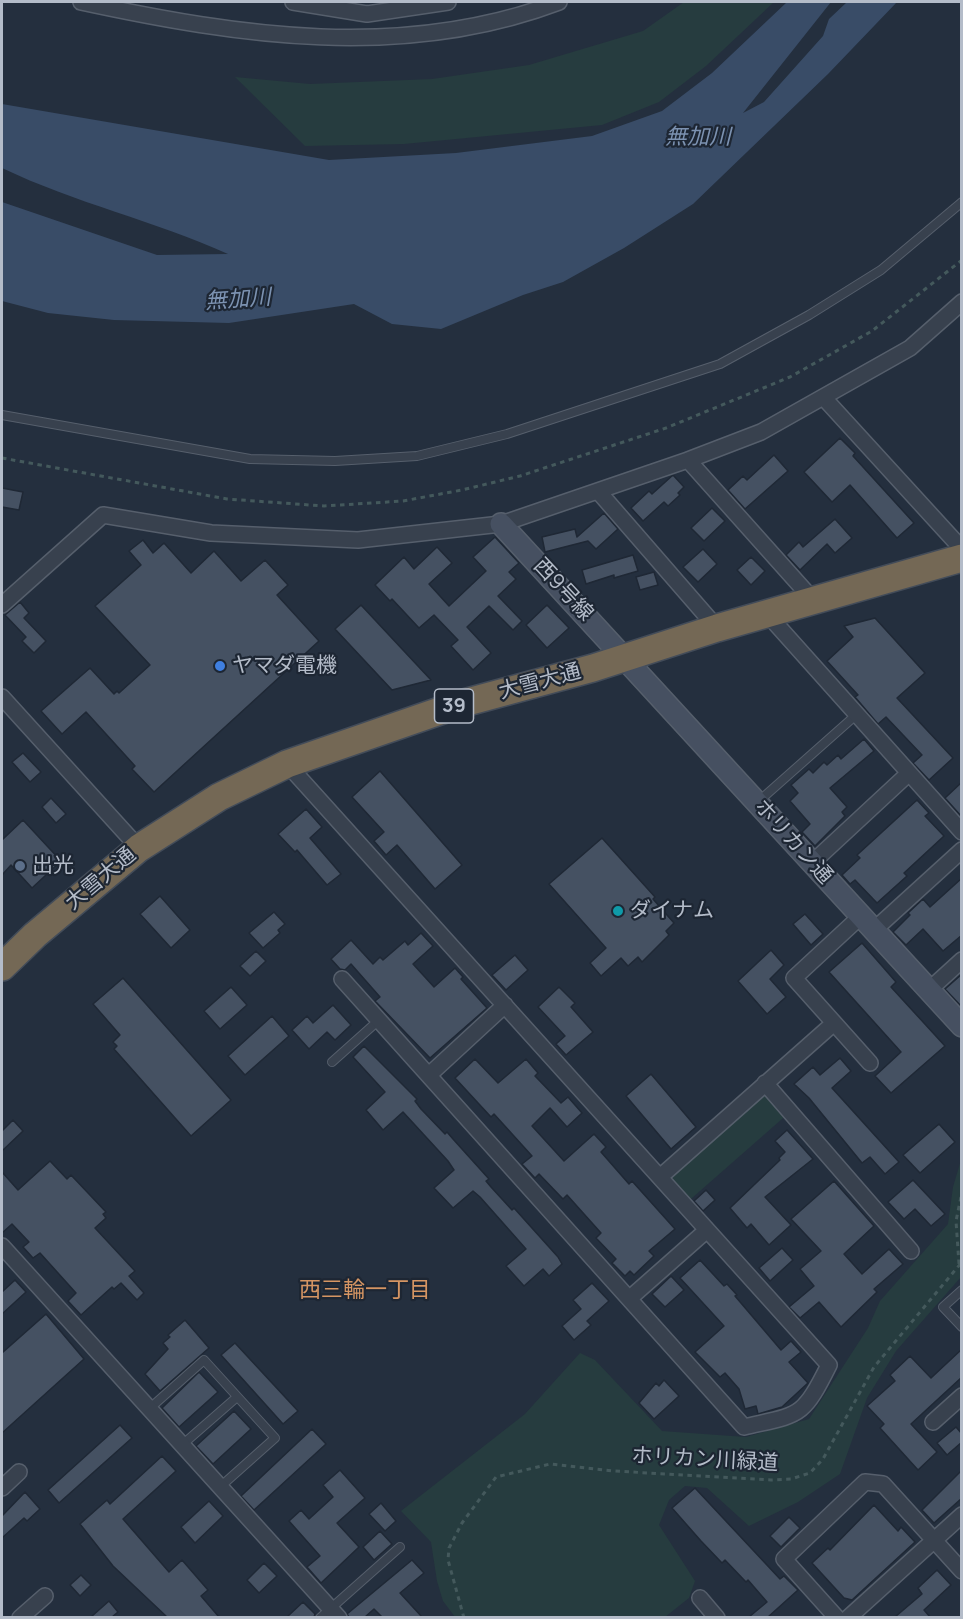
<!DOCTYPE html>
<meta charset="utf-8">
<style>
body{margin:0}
#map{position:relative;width:963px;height:1619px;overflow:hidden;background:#242f3e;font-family:Manrope,sans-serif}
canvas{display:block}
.frame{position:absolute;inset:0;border:3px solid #b4bcc9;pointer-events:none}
</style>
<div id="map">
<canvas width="963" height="1619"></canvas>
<div class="frame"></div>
</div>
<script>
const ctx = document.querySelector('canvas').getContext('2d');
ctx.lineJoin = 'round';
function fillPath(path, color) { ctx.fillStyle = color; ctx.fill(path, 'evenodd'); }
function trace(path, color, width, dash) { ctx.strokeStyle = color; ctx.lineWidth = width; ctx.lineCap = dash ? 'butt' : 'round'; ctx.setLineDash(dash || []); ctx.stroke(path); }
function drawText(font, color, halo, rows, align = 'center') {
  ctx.font = font + ' Manrope,"Noto Sans JP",sans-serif'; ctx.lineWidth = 4.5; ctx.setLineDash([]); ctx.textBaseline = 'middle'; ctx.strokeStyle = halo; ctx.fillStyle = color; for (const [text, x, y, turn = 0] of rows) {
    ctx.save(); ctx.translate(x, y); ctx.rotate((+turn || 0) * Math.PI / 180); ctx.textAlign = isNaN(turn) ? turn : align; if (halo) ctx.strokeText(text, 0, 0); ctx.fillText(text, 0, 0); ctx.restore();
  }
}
fillPath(new Path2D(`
 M684 2H774L706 66 659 102 602 125 404 144 305 146 235 77 310 84 432 79 529 65 643 31Z
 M765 1083 790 1112 684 1205 660 1177Z
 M961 1160V1277L896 1351 867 1398 840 1474 798 1502 749 1526 707 1488 685 1486 669 1500 659 1525 695 1581 689 1598 665 1617H455L443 1601 437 1581 431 1542 401 1511 525 1414 580 1353 595 1360 662 1431 746 1437 809 1419 868 1328 880 1301 948 1224 953 1187Z`), '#263c3f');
fillPath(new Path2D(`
 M787 2H831L743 113 764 102 823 36 829 19 847 2H897L828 74 693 204 624 248 563 282 523 295 441 329 392 324 354 304 229 323 114 320 48 313 2 301V202L157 255 228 254C155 221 75 203 2 168V104L329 160 456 153 592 136 662 111 712 73Z`), '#394c67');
const building = new Path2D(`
 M840 438 855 453 853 456 914 523 897 538 850 485 832 502 804 472Z
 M774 455 788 471 745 509 728 490 743 476 747 480Z
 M673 475 684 487 678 493 680 495 668 506 664 502 643 521 631 508 649 491 652 494Z
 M2 488 23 492 19 510 2 507Z
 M712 508 725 521 704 541 691 528Z
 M604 513 618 529 596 549 588 541 545 552 542 537 575 529 577 537Z
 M835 519 852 538 835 553 827 544 800 570 786 555 799 542 803 547Z
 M495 537 519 563 509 572 516 579 498 596 522 621 513 630 489 606 467 627 491 653 473 670 451 646 458 640 434 615 419 628 392 599 390 601 375 585 404 557 414 569 437 547 452 563 429 584 449 606 486 571 473 557Z
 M143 540 153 553 164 543 191 573 214 551 241 581 265 560 288 585 277 595 319 641 154 792 132 769 135 766 86 712 62 734 41 711 90 668 114 694 117 691 119 693 150 665 95 606 141 565 129 551Z
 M703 549 717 564 698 582 683 567Z
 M633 555 638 571 614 578V575L586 584 582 570Z
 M751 557 765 571 751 585 737 570Z
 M654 572 658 585 640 590 636 577Z
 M20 602 29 613 24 618 46 641 34 653 22 641 26 637 5 615Z
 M361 605 431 680 392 690 335 629Z
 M547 605 569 628 547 648 526 625Z
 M875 618 925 673 897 698 953 758 929 780 913 763 922 755 886 717 878 724 855 697 858 695 827 661 853 637 844 626Z
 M864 739 874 751 830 788 847 807 842 812 845 816 815 846 802 832 810 824 790 801 798 793 791 785 809 769 813 773 824 762 827 765 838 755 841 759Z
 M23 753 41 772 30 782 12 762Z
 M380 771 462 865 435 889 397 845 386 855 374 841 384 832 352 797Z
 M962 782V817L945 798Z
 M51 798 66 814 56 823 42 807Z
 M917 800 929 813 925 816 944 836 904 873 907 876 877 903 855 880 850 884 842 875 860 858 857 855Z
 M306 809 322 827 310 838 341 874 327 885 297 850 295 852 278 834Z
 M23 820 61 861 32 888 11 865 2 875V840Z
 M602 838 655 897 653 899 674 923 666 931 669 935 642 962 638 957 628 966 621 958 601 976 590 963 606 948 549 884Z
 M962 878V935L943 951 923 929 906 945 893 932 910 915 908 913 923 899 930 907Z
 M160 896 190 930 171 948 140 914Z
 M274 912 285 924 278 930 280 933 263 948 249 933Z
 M805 914 823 934 811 945 793 924Z
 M421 933 433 946 413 964 434 987 455 968 463 977 461 979 487 1008 430 1058 375 1001 380 997 351 964 345 970 340 969 331 959 351 940 373 964 380 957 383 960 405 941 408 945Z
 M862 943 896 982 891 987 945 1046 891 1093 875 1076 901 1052 829 972Z
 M771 950 784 965 770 979 786 997 767 1014 738 981Z
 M256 951 266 961 250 976 240 966Z
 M515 955 528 970 506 990 492 975Z
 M962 974V1007L945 989Z
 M123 978 231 1100 191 1136 114 1049 117 1046 113 1042 120 1035 93 1004Z
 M231 987 247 1005 220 1029 204 1011Z
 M559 987 575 1003 571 1007 593 1032 566 1055 556 1044 565 1036 538 1007Z
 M333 1005 351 1025 335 1040 327 1032 309 1049 292 1030 307 1016 313 1023Z
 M272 1016 289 1036 245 1075 228 1056Z
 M364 1046 417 1099 415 1101 421 1109 445 1134 447 1132 453 1139 489 1179 486 1181 491 1187 512 1210 514 1208 558 1257 562 1264 549 1276 543 1269 524 1286 506 1266 526 1249 480 1197 473 1191 453 1208 434 1188 454 1170 448 1161 403 1112 383 1130 366 1110 385 1092 353 1057Z
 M840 1058 851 1071 832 1088 899 1162 885 1174 870 1157 862 1163 809 1098 794 1084 813 1067 820 1075Z
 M475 1059 498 1083 526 1059 538 1073 535 1076 561 1103 568 1097 582 1113 567 1127 550 1108 532 1126 564 1161 594 1134 606 1147 601 1152 629 1184 632 1181 675 1229 649 1251 654 1256 634 1275 630 1271 625 1276 612 1263 616 1259 596 1238 601 1233 567 1195 563 1199 539 1174 535 1178 522 1164 532 1156 494 1114 491 1117 455 1078Z
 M651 1074 696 1127 671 1149 626 1096Z
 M13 1120 23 1131 2 1151V1131Z
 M939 1124 955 1142 920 1173 903 1155Z
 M787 1130 813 1159 765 1197 791 1225 769 1245 751 1224 747 1228 730 1208 780 1160 779 1158 785 1152 775 1141Z
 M50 1161 67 1179 71 1175 106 1212 103 1214 106 1218 95 1228 135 1271 129 1276 144 1293 137 1300 121 1283 114 1289 112 1287 81 1315 68 1301 76 1293 40 1253 33 1258 23 1247 29 1242 12 1224 2 1233V1172L18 1190Z
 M913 1180 945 1214 931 1226 915 1209 904 1219 888 1202Z
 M834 1181 874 1226 844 1254 862 1274 889 1249 903 1264 874 1289 877 1292 841 1327 819 1302 800 1318 789 1307 814 1286 800 1269 821 1251 791 1219Z
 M706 1190 715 1200 703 1211 694 1201Z
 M782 1248 793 1260 770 1281 759 1268Z
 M700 1260 724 1286 727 1284 737 1295 735 1296 781 1350 791 1341 801 1352 789 1362 808 1383 782 1407 758 1414 756 1406 745 1409 739 1389 725 1373 720 1377 695 1352 724 1326 680 1278Z
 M671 1276 684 1290 665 1307 652 1294Z
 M15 1280 26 1292 2 1314V1292Z
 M592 1283 609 1301 587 1321 591 1325 574 1340 562 1326 581 1309 573 1300Z
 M46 1314 84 1359 2 1433V1353Z
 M185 1320 209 1348 160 1391 145 1374 168 1349 163 1343 170 1337 168 1335Z
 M235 1343 298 1411 283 1424 221 1355Z
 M962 1349V1377L911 1424 937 1452 918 1470 880 1428 884 1424 867 1406 895 1381 890 1375 910 1356 931 1378Z
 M199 1372 218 1392 179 1427 162 1408Z
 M664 1380 679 1396 654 1419 639 1403 656 1383 659 1386Z
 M234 1411 251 1429 213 1464 196 1446Z
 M120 1425 132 1438 59 1503 48 1490Z
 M956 1427 962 1434V1442L947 1455 937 1443Z
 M312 1429 326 1444 254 1510 241 1496Z
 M162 1456 176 1471 123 1519 169 1572 182 1560 208 1590 201 1596 219 1617H167L113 1566 80 1524 107 1500 110 1504Z
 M340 1470 365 1498 337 1523 359 1547 321 1583 307 1567 320 1556 289 1521 301 1510 309 1519 333 1497 323 1485Z
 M962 1470V1498L934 1523 922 1510Z
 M695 1488 780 1579 784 1576 798 1590 768 1617H749L767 1602 748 1580 746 1582 725 1560 722 1563 701 1541 672 1508Z
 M25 1492 40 1509 27 1521 24 1518 2 1538V1516Z
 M209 1501 223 1516 195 1543 181 1527Z
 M381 1503 396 1521 385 1531 369 1514Z
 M874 1505 898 1531 901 1527 915 1542 852 1600 844 1598 812 1563 828 1548 830 1550Z
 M789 1517 800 1528 781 1547 770 1536Z
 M380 1531 392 1544 374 1560 363 1547Z
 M412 1560 424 1573 400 1593 422 1617H382L374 1609 365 1617H349L347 1614Z
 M264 1563 277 1576 259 1593 247 1580Z
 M937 1570 951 1585 924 1610 930 1617H895L922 1594 918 1588Z
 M81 1575 91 1585 80 1596 70 1585Z
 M109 1601 118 1612 112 1617H91Z
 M303 1602 315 1614 314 1617H287Z`);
fillPath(building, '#455162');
trace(building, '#1f2835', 1.5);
const lane = new Path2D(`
 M2 415 250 459 335 461 417 456 507 434 720 364 809 315 881 270 962 202
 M759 801 856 715
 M332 1062 379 1020
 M962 1290 943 1307 962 1327
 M149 1409 204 1360 275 1438 220 1487
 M182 1445 237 1397
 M320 1618 400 1547`);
const street = new Path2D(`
 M81 2C239 36 403 61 559 2
 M293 2 367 14 448 2
 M824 398 962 549
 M688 460 814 601
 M598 491 717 628
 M2 605 103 515 211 533 358 540 501 524 688 460 761 432 910 348 962 302
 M768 615 962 832
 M2 697 139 848
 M287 764 829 1365C802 1419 800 1414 744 1427L342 979
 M812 863 908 774
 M861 916 794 978 870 1063
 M874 930 962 850
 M929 990 962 960
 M429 1075 505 1005
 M765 1083 911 1251
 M660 1177 834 1023
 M2 1246 339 1618
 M630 1298 707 1230
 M933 1422 962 1396
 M2 1488 19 1472
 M700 1598 717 1618
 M20 1618 45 1596
 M837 1618 784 1559 865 1482 883 1484 962 1571
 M848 1618 962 1515`);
const secondary = new Path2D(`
 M501 524 962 1026`);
const highway = new Path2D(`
 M2 967 35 935 139 848 219 797 287 764 460 704 593 668 717 628 962 558`);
trace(lane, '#565f6c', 10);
trace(street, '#565f6c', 18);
trace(secondary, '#565f6c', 24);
trace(highway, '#434c59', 30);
trace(new Path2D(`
 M2 458 227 499 324 506 403 501 462 490 520 476 666 428 790 377 872 331 962 260
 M959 1264 956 1221 962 1192
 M464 1618 448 1560 449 1548 462 1523 496 1477 550 1464 614 1471 771 1480 791 1479 810 1473 823 1459 874 1367 962 1262`), '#44595c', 3, [4.5, 4.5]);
trace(lane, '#38414e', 8);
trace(street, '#38414e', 15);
trace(secondary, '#465061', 21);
trace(highway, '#746855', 27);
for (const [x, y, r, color] of [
 [220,666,6,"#3f7fe0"],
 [20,866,6,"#5c6f8a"],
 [618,911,6,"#0f9aa8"]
]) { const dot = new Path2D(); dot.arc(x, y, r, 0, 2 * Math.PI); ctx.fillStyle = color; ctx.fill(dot); trace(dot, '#1d2633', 2); }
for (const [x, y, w] of [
 [454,706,39]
]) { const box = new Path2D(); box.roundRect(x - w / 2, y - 17, w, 34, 4.5); ctx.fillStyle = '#1d2633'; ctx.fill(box); trace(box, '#b4bcc9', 1.5); }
drawText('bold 20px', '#b4bcc9', null, [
 ["39",454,706]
]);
drawText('21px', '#b4bcc9', '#1d2633', [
 ["西9号線",563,590,47],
 ["大雪大通",540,682,-15],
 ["ホリカン通",793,842,48],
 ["大雪大通",101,879,-40],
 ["ホリカン川緑道",705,1460,3]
]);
drawText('21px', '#b4bcc9', '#1d2633', [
 ["ヤマダ電機",232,666],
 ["出光",32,866],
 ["ダイナム",630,911]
], 'left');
drawText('italic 22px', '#7c92b1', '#1d2633', [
 ["無加川",698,138],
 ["無加川",238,300,-4]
]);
drawText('22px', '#d59563', '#1d2633', [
 ["西三輪一丁目",365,1291]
]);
</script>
